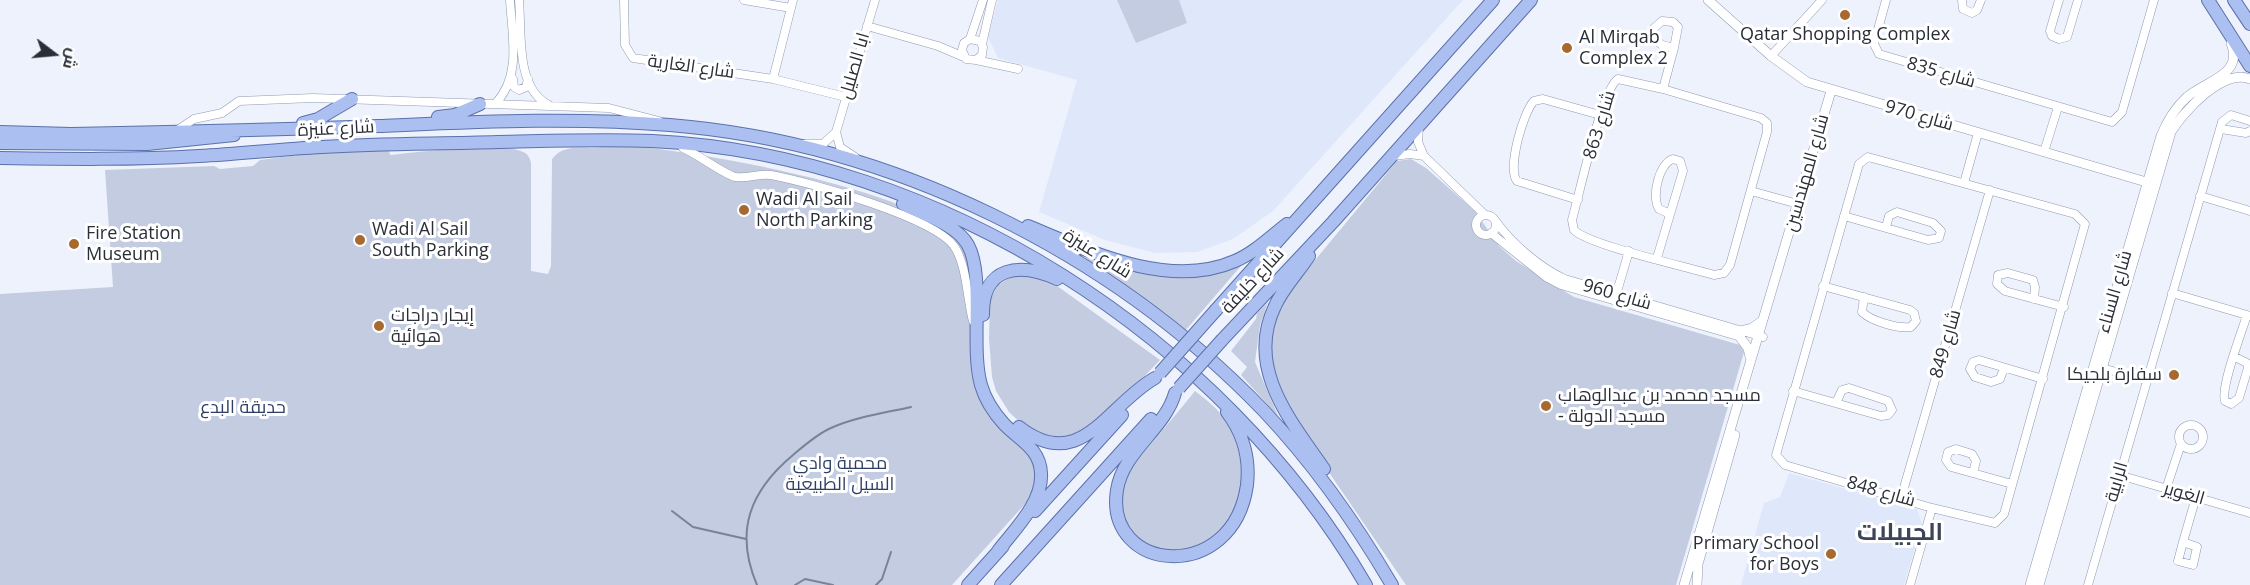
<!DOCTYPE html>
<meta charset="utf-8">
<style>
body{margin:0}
#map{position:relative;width:2250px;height:585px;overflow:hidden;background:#eef2fc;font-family:"Open Sans",Cairo,sans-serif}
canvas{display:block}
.north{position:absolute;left:24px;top:24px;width:60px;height:60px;-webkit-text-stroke:4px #fff;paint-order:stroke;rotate:106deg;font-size:16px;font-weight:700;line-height:24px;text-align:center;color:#2a2e37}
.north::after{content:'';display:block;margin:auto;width:21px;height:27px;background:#2a2e37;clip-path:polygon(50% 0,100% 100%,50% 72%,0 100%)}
</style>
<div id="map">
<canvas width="2250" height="585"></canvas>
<div class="north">ش</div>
</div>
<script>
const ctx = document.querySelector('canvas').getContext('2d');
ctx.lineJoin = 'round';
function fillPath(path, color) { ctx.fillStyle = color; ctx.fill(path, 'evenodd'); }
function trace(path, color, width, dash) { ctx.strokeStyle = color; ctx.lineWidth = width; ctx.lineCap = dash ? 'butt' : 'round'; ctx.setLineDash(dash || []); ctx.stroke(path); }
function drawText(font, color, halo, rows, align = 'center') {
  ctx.font = font + ' "Open Sans",Cairo,sans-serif'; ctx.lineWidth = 6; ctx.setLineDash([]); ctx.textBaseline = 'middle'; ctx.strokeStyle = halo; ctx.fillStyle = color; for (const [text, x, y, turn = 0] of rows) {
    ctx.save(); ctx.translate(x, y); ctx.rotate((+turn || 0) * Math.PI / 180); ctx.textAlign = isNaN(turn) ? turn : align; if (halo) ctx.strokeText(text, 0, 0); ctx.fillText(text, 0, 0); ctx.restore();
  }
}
fillPath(new Path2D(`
 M998 0H1463L1273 211 1233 239 1197 252 1155 253 1105 240 1039 212 1077 80 998 58 988 37Z
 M1789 473 1917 509 1922 524 1904 585H1741L1764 503 1780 497Z`), '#dfe7fa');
fillPath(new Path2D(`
 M1117 0H1179L1187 23 1136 43Z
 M611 144C672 147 954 191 969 256 978 293 969 346 978 382 981 393 1026 445 1036 458L1034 494 952 585H0V294L113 287 105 170 214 166 220 169 253 166 260 160 306 154 389 149 390 155C414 152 506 142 523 152 528 154 530 158 531 163V271L548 274 551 266 552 159C567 139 592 154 611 144Z
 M1411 159 1426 168 1475 211 1499 246 1516 261 1574 297 1740 345 1744 352 1676 585H1406L1289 414 1272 377 1269 341 1278 305 1397 161Z
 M1083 256 1152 273 1246 260 1185 331Z
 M1026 274 1053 283 1160 360 1113 409 1088 429 1060 440 1027 429 1009 412 996 391 992 377 989 339 990 300 997 286 1009 278Z
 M1268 302 1260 325 1255 362 1278 416 1241 375 1247 367 1231 351 1256 319 1257 313Z
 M1195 391C1205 399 1216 407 1223 417 1243 445 1249 490 1229 520 1222 530 1212 539 1204 548 1174 551 1156 558 1133 532 1104 496 1130 468 1154 440 1168 424 1182 407 1195 391Z`), '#c3cce0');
trace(new Path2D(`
 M672 511 693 527 746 539
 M757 585C734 531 750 491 793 455 805 445 817 434 831 428 856 417 884 413 911 407
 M795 585 805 579 833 585
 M876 585 882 579 891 552`), '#798398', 2);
const minor = new Path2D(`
 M519 0C522 33 515 88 549 105
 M624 0 625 45 633 58 773 79 846 97
 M744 0 791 8
 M1886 0 1874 44 1879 54 2112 122 2122 112 2154 0
 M1962 0 1963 9 1972 13 1977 10 1981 0
 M2059 0 2050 31 2052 36 2059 39 2067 37 2078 0
 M1662 21 1673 22 1678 27 1674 48 1662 45 1654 39 1653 29Z
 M867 26 938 46 964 57
 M970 39 980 41 983 47 982 55 976 60 966 59 962 50 964 43 970 39 983 0
 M982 44 992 0
 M1771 56 1822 0
 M976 60 1018 69
 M513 79 514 87 519 90 526 87 528 79
 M773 79 793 0
 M1618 79 1663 89 1761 118 1767 123V132L1730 265 1724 273 1714 275C1688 267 1588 245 1574 230L1572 220C1579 196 1602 88 1618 79Z
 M1663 89 1674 48
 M495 104C522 76 512 36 510 0
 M1419 126 1418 142 1424 156 1484 214
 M2221 129 2246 133 2250 131
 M176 131 194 119 222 113 239 101 313 98 609 108 659 121
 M836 132 840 147 855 157
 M803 144H823L836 132 875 0
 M683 148C699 155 722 173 735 177 748 179 759 173 771 175 809 182 933 217 954 246 967 265 967 299 973 321
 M2044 152 2058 107
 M1393 156 1410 154 1424 156
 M1868 157 2075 214 2085 224 2004 514 1995 523 1932 508 1785 465 1776 455 1859 164Z
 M1964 183 1978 133
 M1751 191 1798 204
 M2200 196 2250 211
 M1578 200 1517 181C1507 169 1523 112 1534 101L1543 99 1600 115
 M1476 225a10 10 0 1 1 20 0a10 10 0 1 1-20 0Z
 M1844 216 1928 240 1939 238 1941 231 1933 223 1897 212 1889 216 1886 227
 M1495 220C1511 243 1540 268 1565 279L1763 337
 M1491 233 1546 277 1561 285 1741 337
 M1657 258 1683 171 1680 161 1673 159C1659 163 1651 197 1659 209L1670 214
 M1823 286 1910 310 1914 313 1916 321 1911 327C1898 329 1871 321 1862 312L1864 297
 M2172 293 2250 316
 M1616 295 1629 251
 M2034 299 2035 287 2033 280 2008 273 1998 275 1997 284 2005 291 2064 307
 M2235 357 2247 363 2248 368 2239 398 2231 404 2225 401C2220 388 2242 331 2247 315
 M2098 367 2146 380
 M2004 368 2000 379 1991 382 1975 377 1970 369 1973 362 1979 360 2043 379
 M1793 391 1881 416 1888 415 1892 410 1888 401 1849 388 1842 390 1836 403
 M2179 437a12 12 0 1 1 24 0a12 12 0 1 1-24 0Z
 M1973 473 1976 461 1972 454 1956 449 1948 452 1946 460 1951 467 2012 484
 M2119 475 2250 513
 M2166 489 2181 444
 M1901 498 1990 190
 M2183 542 2197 547 2193 565 2178 561Z
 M2183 542 2196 497
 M1910 585 1932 508
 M2088 585 2222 122 2231 115 2250 121`);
const tertiary = new Path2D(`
 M1708 0 1771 56 1807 82 2153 184
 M1740 331 1752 328 1762 321
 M1739 336 1748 348 1750 357
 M1684 585 1831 91
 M1697 585 1698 564 1735 435
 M2030 585 2161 136C2167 121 2175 108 2187 97 2207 80 2244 75 2231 43
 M2039 585 2171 132C2183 112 2223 68 2250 79`);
const primary = new Path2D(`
 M2208 0 2250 66
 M2234 0 2250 24
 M438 117 455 115 480 104
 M303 123 318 119 352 99
 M0 132 71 134C174 132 276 130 378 126 475 122 572 117 670 125 891 143 1110 251 1264 411 1314 464 1355 522 1392 585
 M0 143 147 144 234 135
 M0 158C67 159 133 160 199 156 240 154 281 149 322 147 381 143 439 144 498 142 549 141 601 139 652 141 940 155 1222 338 1366 585
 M903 204C924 215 956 224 968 245 985 276 970 347 981 385 985 399 994 413 1004 424 1019 440 1040 448 1041 473 1043 502 1015 529 998 551
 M1028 226C1089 251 1169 290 1235 261 1254 253 1270 237 1287 224
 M1309 256C1298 273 1283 288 1275 306 1245 368 1291 421 1324 469
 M1216 310 1493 0
 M983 315C982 266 1020 262 1057 279
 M1222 340 1333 222 1531 0
 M1175 393C1165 429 1123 451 1117 490 1104 573 1233 585 1247 485 1250 459 1243 433 1227 412
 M1019 427C1081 475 1107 405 1155 378
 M1035 511 1122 415
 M968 585 1003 546
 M1001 585 1151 419`);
trace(minor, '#909ab1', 9);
trace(tertiary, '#909ab1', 10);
trace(primary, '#5a71aa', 14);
trace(minor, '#fff', 8);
trace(tertiary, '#fff', 9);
trace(primary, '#acbff1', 12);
const primaryBridge = new Path2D(`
 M1160 373 1216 310
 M1179 388 1222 340`);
trace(primaryBridge, '#5a71aa', 14, []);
trace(primaryBridge, '#acbff1', 12);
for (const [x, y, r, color] of [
 [1845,15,6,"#a86930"],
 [1567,48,6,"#a86930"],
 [744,210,6,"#a86930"],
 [360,240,6,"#a86930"],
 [74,244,6,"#a86930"],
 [379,326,6,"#a86930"],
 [2174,375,6,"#a86930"],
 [1546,406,6,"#a86930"],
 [1831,554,6,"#a86930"]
]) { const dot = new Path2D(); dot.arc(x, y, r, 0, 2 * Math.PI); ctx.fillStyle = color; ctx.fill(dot); trace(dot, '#fff', 2); }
drawText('18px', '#2a2e37', '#fff', [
 ["Qatar Shopping Complex",1845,35,"center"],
 ["Al Mirqab",1579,38],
 ["Complex 2",1579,59],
 ["Wadi Al Sail",756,200],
 ["North Parking",756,221],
 ["Wadi Al Sail",372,230],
 ["South Parking",372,251],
 ["Fire Station",86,234],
 ["Museum",86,255],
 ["إيجار دراجات",391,316],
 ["هوائية",391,337],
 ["سفارة بلجيكا",2162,375,"right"],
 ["مسجد محمد بن عبدالوهاب",1558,396],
 ["- مسجد الدولة",1558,417],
 ["Primary School",1819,544,"right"],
 ["for Boys",1819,565,"right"]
], 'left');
drawText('18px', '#2a2e37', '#fff', [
 ["ابا الصليل",855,66,-74],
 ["شارع الغارية",691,67,8],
 ["شارع 835",1941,73,16],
 ["شارع 970",1919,116,16],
 ["شارع 863",1600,125,-73],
 ["شارع عنيزة",336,129,-3],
 ["شارع المهندسين",1807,173,-74],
 ["شارع عنيزة",1097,254,32],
 ["شارع خليفة",1253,281,-47],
 ["شارع السناء",2115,292,-74],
 ["شارع 960",1617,295,16],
 ["شارع 849",1946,344,-74],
 ["الرابية",2117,482,-74],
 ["شارع 848",1881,492,16],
 ["الغوير",2184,494,16]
]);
drawText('18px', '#2e3e64', '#fff', [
 ["حديقة البدع",243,408],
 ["محمية وادي",840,464],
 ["السيل الطبيعية",840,485]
]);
drawText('bold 24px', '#3b4458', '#fff', [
 ["الجبيلات",1900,533]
]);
</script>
